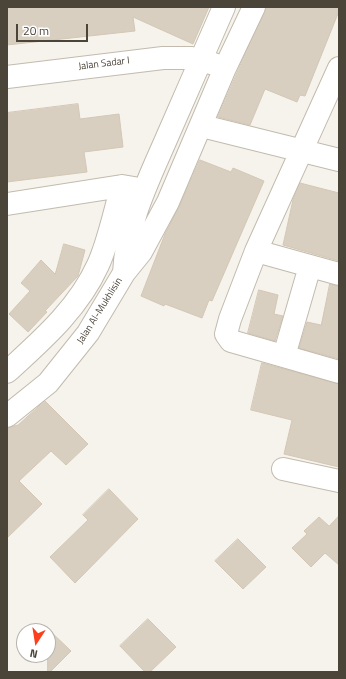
<!DOCTYPE html>
<style>
body{margin:0}
#map{position:relative;width:346px;height:679px;overflow:hidden;background:#f6f3ec;font-family:"Titillium Web",sans-serif}
canvas{display:block}
.frame{position:absolute;inset:0;border:8px solid #4b4439;pointer-events:none}
.north{position:absolute;left:16px;top:623px;width:40px;height:40px;box-sizing:border-box;background:#fff;border:1px solid #b7b4b0;border-radius:50%;rotate:192deg;font-size:11px;font-weight:700;line-height:16px;text-align:center;color:#4b4439}
.north::after{content:'';display:block;margin:auto;width:14px;height:18px;background:#fc3f1d;clip-path:polygon(50% 0,100% 100%,50% 72%,0 100%)}
.scale{position:absolute;left:16px;top:24px;width:72px;height:18px;box-sizing:border-box;border:2px solid #4b4439;border-top:0;padding-left:5px;font-size:12px;line-height:14px;white-space:nowrap;color:#4b4439;-webkit-text-stroke:3px #fff;paint-order:stroke}
</style>
<div id="map">
<canvas width="346" height="679"></canvas>
<div class="frame"></div>
<div class="north">N</div>
<div class="scale">20 m</div>
</div>
<script>
const ctx = document.querySelector('canvas').getContext('2d');
ctx.lineJoin = 'round';
function fillPath(path, color) { ctx.fillStyle = color; ctx.fill(path, 'evenodd'); }
function trace(path, color, width, dash) { ctx.strokeStyle = color; ctx.lineWidth = width; ctx.lineCap = dash ? 'butt' : 'round'; ctx.setLineDash(dash || []); ctx.stroke(path); }
function drawText(font, color, halo, rows, align = 'center') {
  ctx.font = font + ' "Titillium Web",sans-serif'; ctx.lineWidth = 4; ctx.setLineDash([]); ctx.textBaseline = 'middle'; ctx.strokeStyle = halo; ctx.fillStyle = color; for (const [text, x, y, turn = 0] of rows) {
    ctx.save(); ctx.translate(x, y); ctx.rotate((+turn || 0) * Math.PI / 180); ctx.textAlign = isNaN(turn) ? turn : align; if (halo) ctx.strokeText(text, 0, 0); ctx.fillText(text, 0, 0); ctx.restore();
  }
}
const building = new Path2D(`
 M7 7H209L193 44 133 17 135 31 7 45Z
 M266 7H339V11L305 96 300 95 297 102 265 89 250 125 218 117Z
 M78 104 80 119 119 114 123 147 84 152 87 172 7 182V113Z
 M200 160 231 172 233 168 264 181 212 301 209 300 202 318 165 304 164 306 141 296 165 234 179 207Z
 M300 183 339 193V261L283 245 293 200Z
 M64 244 85 250 78 276 45 311 47 312 28 332 9 314 30 291 21 283 41 260 55 274Z
 M330 284 339 286V359L299 348 307 322 321 325Z
 M259 290 278 295 274 314 283 316 275 341 248 333Z
 M262 363 339 384V467L284 454 292 420 251 410Z
 M45 401 88 444 66 465 51 451 19 481 42 504 7 538V428L18 425Z
 M109 489 138 519 75 583 50 557 88 520 83 515Z
 M339 516V565L325 553 311 567 292 548 307 534 304 531 319 517 329 526Z
 M238 539 266 567 243 589 215 561Z
 M148 619 176 647 150 672H145L120 646Z
 M48 629 71 651 50 672H48Z`);
fillPath(building, '#d8cfc1');
trace(building, '#d3c7b4', 1);
const minor = new Path2D(`
 M339 68 256 251 230 319 226 334 231 341 339 372
 M7 77 163 58H192L214 64
 M202 126 339 160
 M7 204 122 186 134 188
 M256 251 339 274
 M124 273C126 224 149 179 168 135 187 92 205 50 224 7
 M284 356 310 266
 M7 372C42 340 78 309 98 265 108 244 115 210 122 186
 M7 416 48 383 88 333 124 273 141 252 168 202 225 68 254 7
 M283 469 339 481`);
trace(minor, '#c2bbae', 24);
trace(minor, '#fff', 22);
drawText('10px', '#4b4439', '#fff', [
 ["Jalan Sadar I",104,64,-7],
 ["Jalan Al-Mukhlisin",100,311,-58]
]);
</script>
